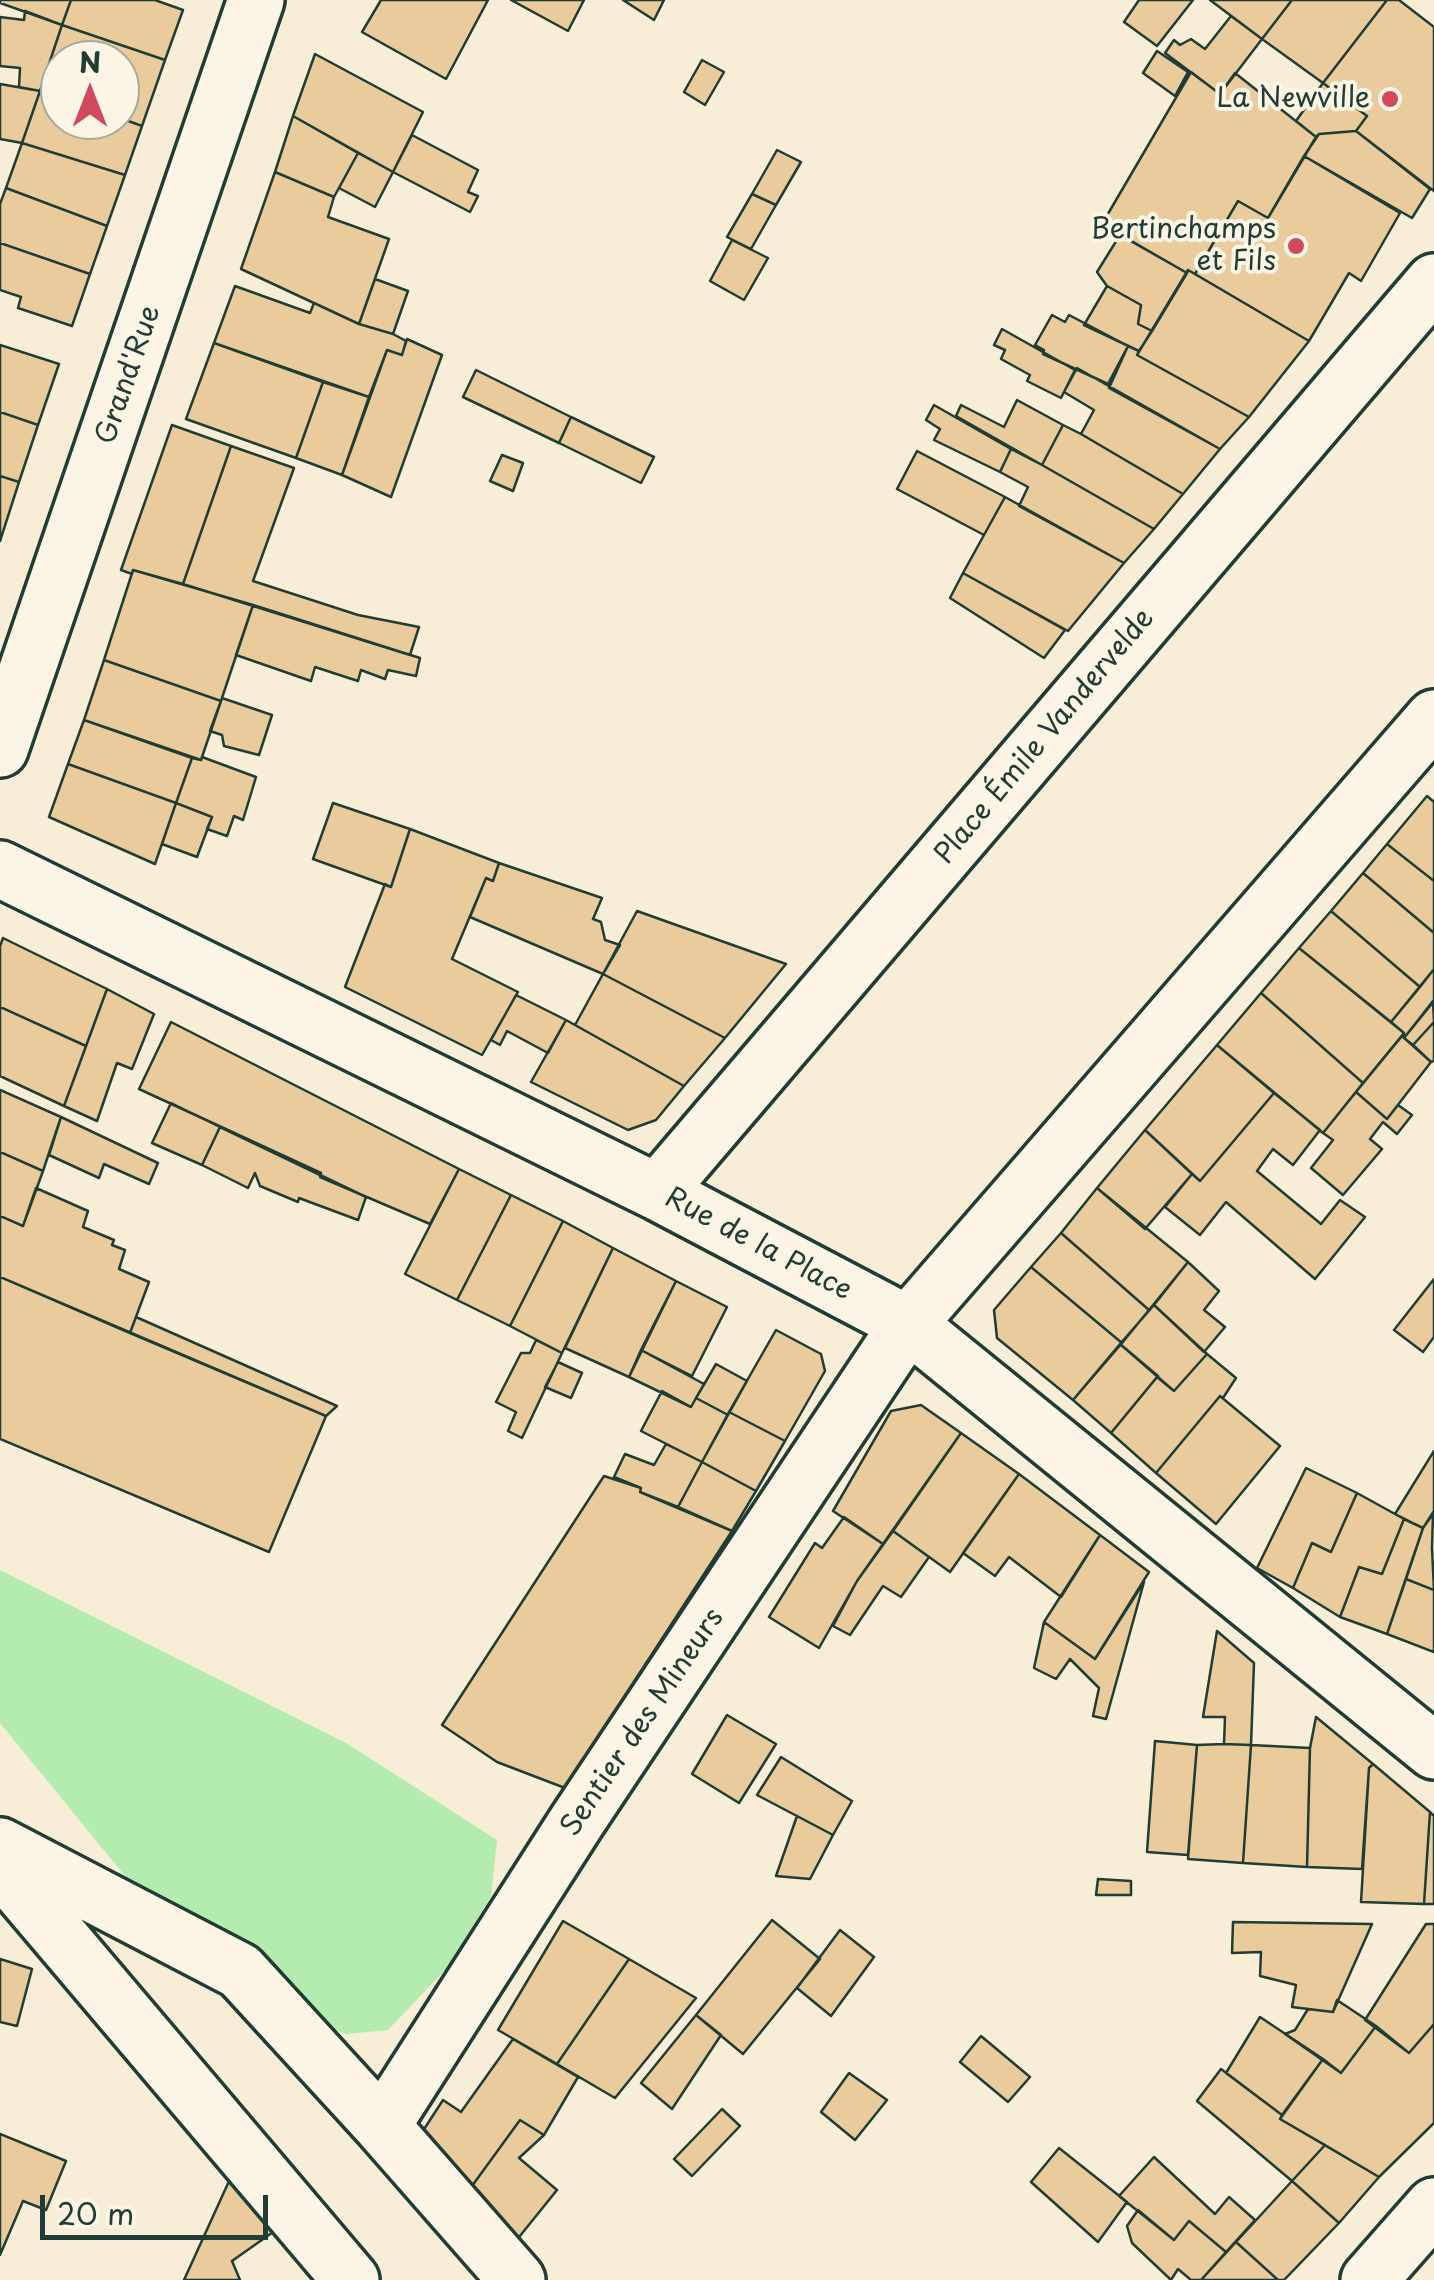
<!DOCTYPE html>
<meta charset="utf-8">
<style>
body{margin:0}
#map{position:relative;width:1434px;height:2280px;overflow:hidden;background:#f8edd6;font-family:"Playpen Sans",sans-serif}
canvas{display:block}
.north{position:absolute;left:40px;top:40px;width:100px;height:100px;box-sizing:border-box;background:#fcf5e5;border:2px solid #a4ab9e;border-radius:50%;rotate:0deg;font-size:28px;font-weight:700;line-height:40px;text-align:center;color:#1f3d34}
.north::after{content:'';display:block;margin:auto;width:35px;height:45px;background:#d1495b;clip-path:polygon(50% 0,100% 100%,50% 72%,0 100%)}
.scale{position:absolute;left:40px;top:2195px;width:228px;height:45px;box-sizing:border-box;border:5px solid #1f3d34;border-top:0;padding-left:12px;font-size:30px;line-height:35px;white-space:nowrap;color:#1f3d34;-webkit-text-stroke:8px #fcf5e5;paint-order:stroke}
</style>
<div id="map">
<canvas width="1434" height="2280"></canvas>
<div class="north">N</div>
<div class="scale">20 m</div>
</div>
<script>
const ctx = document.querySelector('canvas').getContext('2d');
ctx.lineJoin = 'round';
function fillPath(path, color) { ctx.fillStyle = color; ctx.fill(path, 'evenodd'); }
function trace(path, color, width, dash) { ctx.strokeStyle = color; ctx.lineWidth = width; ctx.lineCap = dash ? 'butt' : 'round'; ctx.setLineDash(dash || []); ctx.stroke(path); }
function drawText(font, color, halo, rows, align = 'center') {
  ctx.font = font + ' "Playpen Sans",sans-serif'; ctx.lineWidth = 8; ctx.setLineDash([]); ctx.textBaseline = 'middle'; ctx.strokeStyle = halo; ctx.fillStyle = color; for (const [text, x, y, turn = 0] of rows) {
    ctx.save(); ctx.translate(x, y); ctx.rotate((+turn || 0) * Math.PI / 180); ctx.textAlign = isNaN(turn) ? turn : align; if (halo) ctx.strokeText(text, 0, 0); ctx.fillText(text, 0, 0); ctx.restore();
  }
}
fillPath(new Path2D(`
 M0 1570 348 1744 497 1840 491 1896 447 1968 388 2030 346 2034 205 1974 0 1723Z`), '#b4ecaf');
const building = new Path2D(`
 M0 0H71L62 25 0 3Z
 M71 0H155L183 10 165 60 62 25Z
 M381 0H488L446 79 362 32Z
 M511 0H584L568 31Z
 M623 0H664L654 20Z
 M1139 0H1193L1157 46 1124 22Z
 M1210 0H1292L1262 39Z
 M1292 0H1387L1323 83 1262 39Z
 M1387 0H1399L1434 27V191L1356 131 1367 116 1323 83Z
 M25 11 62 25 40 91 19 87 20 68 0 66V17L24 20Z
 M1231 16 1262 39 1220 94 1165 53 1174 40 1180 45 1191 39 1205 49Z
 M62 25 165 60 142 126 120 118V60H60V98L40 91Z
 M1157 51 1188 72 1175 96 1143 73Z
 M315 54 423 112 393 172 293 116Z
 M702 60 724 72 705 105 684 92Z
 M1191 72 1220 94 1235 73 1316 137 1268 218 1238 201 1195 274 1188 270 1187 273 1102 224Z
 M1323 83 1367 116 1356 131 1319 134 1316 137 1296 121Z
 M0 84 40 91 22 143 0 139Z
 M40 91 60 98V120L120 118 142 126 125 175 22 143Z
 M293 116 358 153 334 197 275 172Z
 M1356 131 1430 189 1412 218 1304 156 1319 134Z
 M412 135 478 170 468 192 478 196 470 212 393 172Z
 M22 143 125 175 107 226 6 188Z
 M777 150 801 162 776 205 752 194Z
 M358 153 393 172 375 207 339 188Z
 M1304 156 1400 213 1361 281 1349 273 1309 341 1195 274 1238 201 1268 218Z
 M275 172 334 197 328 217 389 239 359 324 241 269Z
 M6 188 107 226 90 274 0 243V204Z
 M752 194 776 205 751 249 727 237Z
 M1120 235 1187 273 1152 331 1138 324 1141 305 1107 286 1097 272Z
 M732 240 768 258 744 300 710 281Z
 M0 243 90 274 72 326 18 308 21 297 0 290Z
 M1188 270 1309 341 1249 417 1137 355Z
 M375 279 408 291 393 334 359 324Z
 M235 286 310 313 314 303 359 324 393 334 406 341 402 355 387 350 369 397 214 343Z
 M1107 286 1141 305 1138 324 1152 331 1139 351 1084 325Z
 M1052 315 1065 322 1069 315 1128 346 1108 384 1043 354 1044 350 1035 345Z
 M1002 329 1075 370 1061 398 1027 381 1030 375 1001 359 1005 350 994 345Z
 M407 339 442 355 391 497 342 475 387 350 402 355Z
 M214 343 323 382 296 458 186 419Z
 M0 345 59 364 38 425 0 412Z
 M1128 346 1139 351 1137 355 1249 417 1220 449 1109 388Z
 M1077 368 1220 449 1183 494 1081 434 1094 410 1064 392Z
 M476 370 571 417 559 443 463 397Z
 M323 382 369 397 342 475 296 458Z
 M1017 400 1063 425 1042 465 956 416 961 405 1004 427Z
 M934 405 1011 449 1000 472 934 440 940 429 926 420Z
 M0 412 38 425 19 482 0 476Z
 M571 417 654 457 641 483 559 443Z
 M172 425 231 446 183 584 133 570 132 574 121 570Z
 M1063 425 1081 434 1183 494 1154 529 1042 465Z
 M231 446 294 468 253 581 358 615 419 627 410 655 183 584Z
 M1011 449 1042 465 1154 529 1124 563 1019 506 1028 487 1000 472Z
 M917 451 1005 497 984 535 897 489Z
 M502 455 523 463 513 491 490 481Z
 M0 476 19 482 0 541Z
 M1005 497 1124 563 1068 631 963 573Z
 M133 570 253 605 221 701 104 660Z
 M963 573 1065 630 1044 658 950 598Z
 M253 605 420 658 416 676 388 670 385 679 361 670 358 681 315 667 311 681 236 655Z
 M104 660 221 701 201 760 84 720Z
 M222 698 272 715 259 755 224 746 222 735 210 731Z
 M84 720 192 758 176 803 68 764Z
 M202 757 256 777 243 820 234 816 227 836 207 829 212 817 176 803 192 758 201 760Z
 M68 764 176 803 155 864 49 817Z
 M1427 796 1434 802V881L1387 844Z
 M176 803 212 817 197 857 162 844Z
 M333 803 410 829 391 887 313 859Z
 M410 829 499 863 493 881 486 878 452 959 518 992 482 1055 345 987 385 884 391 887Z
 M1387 844 1434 881V933L1363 873Z
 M499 863 602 898 593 919 601 922 605 940 620 945 603 974 470 917 486 878 493 881Z
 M1363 873 1434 933V969L1420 987 1331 911Z
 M637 911 786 964 725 1038 603 974Z
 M1331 911 1420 987 1391 1022 1299 948Z
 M3 938 107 989 86 1046 0 1007V946Z
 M1299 948 1404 1033 1363 1083 1261 993Z
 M1434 969V1001L1404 1038V1033L1391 1022Z
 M603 974 725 1038 684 1086 575 1025Z
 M107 989 154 1014 132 1069 117 1063 97 1121 64 1106Z
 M1261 993 1363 1083 1323 1133 1217 1045Z
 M516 995 566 1020 548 1053 507 1031 500 1045 491 1040Z
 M1433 1001 1434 1022 1413 1045 1404 1038Z
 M0 1007 86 1046 64 1106 0 1076Z
 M566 1020 575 1025 684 1086 656 1120 628 1130 531 1082Z
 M171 1022 459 1169 430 1224 320 1177 321 1173 139 1089Z
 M1434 1022V1061L1431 1062 1413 1045Z
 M1402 1036 1431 1062 1387 1119 1356 1092Z
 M1217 1045 1274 1093 1200 1181 1145 1130Z
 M0 1090 61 1117 43 1171 0 1152Z
 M1356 1092 1387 1119 1398 1105 1412 1115 1397 1134 1383 1122 1370 1139 1382 1149 1343 1195 1311 1168 1333 1140 1323 1133Z
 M1274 1093 1320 1130 1293 1165 1273 1149 1257 1171 1321 1224 1340 1200 1365 1217 1315 1279 1226 1202 1200 1235 1165 1207 1192 1174 1200 1181Z
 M171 1103 220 1127 202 1165 152 1143Z
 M61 1117 158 1163 149 1184 104 1164 99 1178 49 1155Z
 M220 1127 366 1197 358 1220 299 1198 298 1202 260 1186 255 1173 248 1188 202 1165Z
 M1145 1130 1192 1174 1145 1229 1097 1188Z
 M0 1152 43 1171 23 1226 0 1216Z
 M459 1169 511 1195 457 1300 405 1274Z
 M36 1188 88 1211 83 1227 114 1240 112 1245 125 1250 119 1269 149 1282 130 1333 0 1277V1216L23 1226Z
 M1097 1188 1188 1262 1149 1310 1061 1233Z
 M511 1195 563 1221 510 1326 457 1300Z
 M563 1221 613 1248 562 1353 510 1326Z
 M1061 1233 1149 1310 1122 1343 1031 1267Z
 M613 1248 676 1281 629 1377 565 1348Z
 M1188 1262 1219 1291 1204 1310 1225 1327 1204 1352 1154 1305Z
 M1031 1267 1122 1343 1073 1400 997 1338 994 1310Z
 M0 1277 326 1416 269 1552 0 1439Z
 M1434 1279V1337L1423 1352 1394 1330Z
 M676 1281 727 1307 692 1376 641 1350Z
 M1154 1305 1207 1354 1174 1391 1120 1344Z
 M136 1317 337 1406 326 1416 130 1333Z
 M776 1330 821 1354 825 1371 785 1441 729 1412Z
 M536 1340 562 1353 522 1438 508 1431 516 1412 496 1402 521 1353H530Z
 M1120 1344 1158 1376 1111 1433 1073 1400Z
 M641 1350 704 1384 691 1407 629 1377Z
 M1207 1354 1236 1378 1223 1398 1220 1396 1156 1473 1111 1433 1157 1377 1174 1391Z
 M558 1362 582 1373 571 1398 545 1387Z
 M716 1364 747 1381 728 1415 696 1398Z
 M662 1391 691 1407 696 1398 728 1415 702 1462 641 1431Z
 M1220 1396 1280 1446 1216 1524 1156 1473Z
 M921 1405 961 1433 883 1544 833 1511 891 1411Z
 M729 1412 785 1441 756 1491 702 1462Z
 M961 1433 1019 1474 950 1572 893 1531Z
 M666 1444 702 1462 678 1507 640 1492 641 1488 614 1477 625 1454 654 1465Z
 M1434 1451V1511L1423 1528 1395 1514Z
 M702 1462 756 1491 732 1531 678 1507Z
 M1306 1468 1357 1493 1331 1552 1312 1543 1293 1588 1257 1568Z
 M1019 1474 1100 1535 1061 1597 1009 1557 995 1576 963 1553Z
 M604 1476 641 1488 640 1492 732 1531 565 1788 497 1762 442 1725Z
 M1357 1493 1404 1519 1382 1574 1359 1567 1340 1617 1293 1588 1312 1543 1331 1552Z
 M1433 1514 1432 1548 1434 1590 1406 1579 1423 1528Z
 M844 1517 883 1544 857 1581 819 1648 769 1617 815 1543 822 1548Z
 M1404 1519 1423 1528 1387 1634 1340 1617 1359 1567 1382 1574Z
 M893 1531 929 1557 901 1597 883 1586 850 1635 833 1626 857 1581Z
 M1100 1535 1149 1572 1095 1659 1044 1622Z
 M1406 1579 1434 1590V1652L1387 1634Z
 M1144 1582 1106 1719 1093 1716 1099 1688 1070 1659 1056 1679 1034 1668 1044 1622 1095 1659Z
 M1217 1631 1254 1663 1251 1745 1224 1744 1225 1717H1203Z
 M727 1715 776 1744 739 1803 692 1774Z
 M1316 1717 1373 1764 1369 1768 1362 1869 1307 1867 1310 1748Z
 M1155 1741 1197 1745 1188 1855 1147 1852Z
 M1224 1744 1251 1745 1243 1863 1188 1859 1197 1745Z
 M1251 1745 1310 1748 1307 1867 1243 1863Z
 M781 1757 852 1801 833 1835 757 1795Z
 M1373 1764 1430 1812 1424 1904 1361 1902 1369 1768Z
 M1430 1812 1434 1816V1904H1424Z
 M797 1816 833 1835 810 1879 776 1876Z
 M1098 1879 1131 1881V1895H1096Z
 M772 1920 820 1959 743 2054 696 2015Z
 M563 1921 629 1959 557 2064 498 2030Z
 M1233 1922 1372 1924 1333 2012 1292 2007 1296 1985 1260 1976 1261 1952 1232 1953Z
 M1426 1924H1434V2024L1409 2053 1365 2020Z
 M840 1930 874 1957 831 2016 797 1988Z
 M0 1959 32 1969 17 2026 0 2022Z
 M629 1959 696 1998 615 2098 557 2064Z
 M1337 2000 1376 2026 1341 2073 1285 2034 1295 2030 1308 2009 1333 2012Z
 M696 2015 721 2035 672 2109 641 2083Z
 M1260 2017 1323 2059 1282 2115 1226 2073Z
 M1434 2024V2123L1379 2177 1280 2119 1323 2059 1341 2073 1376 2026 1409 2053Z
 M981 2036 1030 2077 1008 2102 960 2062Z
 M513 2039 578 2077 544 2135 520 2120 464 2197 417 2140 443 2100 461 2112Z
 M1221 2069 1282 2115 1280 2119 1325 2145 1292 2181 1197 2101Z
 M849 2073 887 2100 855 2140 821 2112Z
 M722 2109 740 2126 692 2176 674 2159Z
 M520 2120 544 2135 519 2158 557 2190 507 2252 464 2197Z
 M0 2134 66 2161 46 2210 23 2201 0 2255Z
 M1325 2145 1379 2177 1339 2223 1292 2181Z
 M1059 2148 1127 2202 1098 2242 1031 2182Z
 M1154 2157 1215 2214 1229 2197 1255 2220 1226 2252 1189 2221 1174 2240 1119 2196Z
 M235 2168 283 2225 232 2261 240 2280H184Z
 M1292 2181 1339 2223 1284 2280H1278L1236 2242Z
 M1138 2210 1174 2240 1189 2221 1226 2252 1201 2280H1191L1178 2269 1171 2280 1132 2243 1127 2226Z
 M1236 2242 1278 2280H1201Z`);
fillPath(building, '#e9cb9c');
trace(building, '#1f3d34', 2.5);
const minor = new Path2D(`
 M0 869 657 1192 908 1324 1434 1751
 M657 1192 1434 282
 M0 1846 240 1971 382 2126 577 1821 908 1324 1434 718
 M0 1866 351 2280
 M382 2126 517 2280
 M1369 2280 1434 2206`);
const tertiary = new Path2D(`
 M0 749 256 0`);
trace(minor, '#1f3d34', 62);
trace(tertiary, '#1f3d34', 62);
trace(minor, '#fcf5e5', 55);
trace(tertiary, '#fcf5e5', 55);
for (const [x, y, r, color] of [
 [1390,99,10,"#d1495b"],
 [1296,246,10,"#d1495b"]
]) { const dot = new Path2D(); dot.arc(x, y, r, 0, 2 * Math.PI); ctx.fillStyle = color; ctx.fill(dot); trace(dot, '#fcf5e5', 4); }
drawText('28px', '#1f3d34', '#fcf5e5', [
 ["La Newville",1370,99],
 ["Bertinchamps",1276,230],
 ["et Fils",1276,262]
], 'right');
drawText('28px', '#1f3d34', '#fcf5e5', [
 ["Grand'Rue",129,375,-71],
 ["Place Émile Vandervelde",1045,737,-50],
 ["Rue de la Place",758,1245,28],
 ["Sentier des Mineurs",643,1723,-56]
]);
</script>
